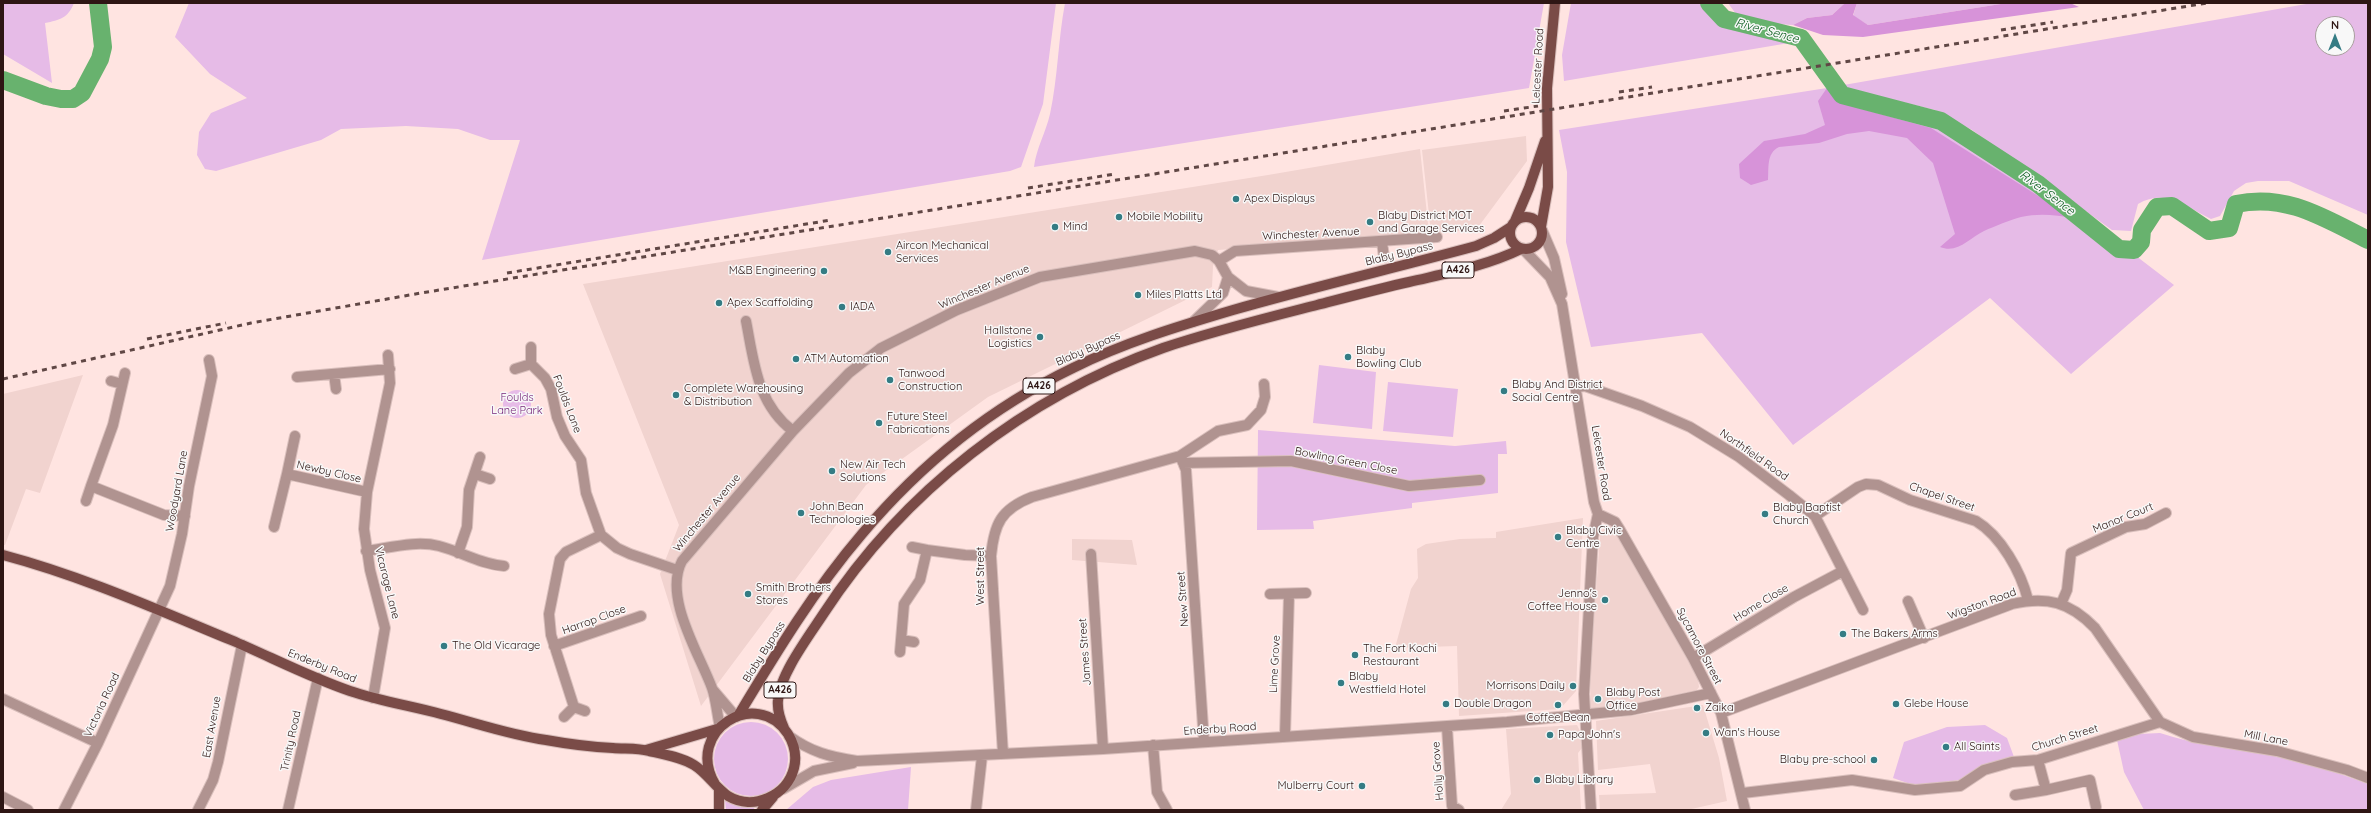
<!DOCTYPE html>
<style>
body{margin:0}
#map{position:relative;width:2371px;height:813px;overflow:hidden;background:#ffe4e1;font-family:Quicksand,sans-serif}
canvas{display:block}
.frame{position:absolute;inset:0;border:4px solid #2e1614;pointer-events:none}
.north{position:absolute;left:2315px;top:16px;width:40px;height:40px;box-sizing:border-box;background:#f8f8f8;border:1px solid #a79e9d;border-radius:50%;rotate:0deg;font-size:11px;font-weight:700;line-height:16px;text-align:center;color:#2e1614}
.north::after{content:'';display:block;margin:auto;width:14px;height:18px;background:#347c84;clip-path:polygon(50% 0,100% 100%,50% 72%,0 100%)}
</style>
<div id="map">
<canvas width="2371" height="813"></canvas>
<div class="frame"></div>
<div class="north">N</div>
</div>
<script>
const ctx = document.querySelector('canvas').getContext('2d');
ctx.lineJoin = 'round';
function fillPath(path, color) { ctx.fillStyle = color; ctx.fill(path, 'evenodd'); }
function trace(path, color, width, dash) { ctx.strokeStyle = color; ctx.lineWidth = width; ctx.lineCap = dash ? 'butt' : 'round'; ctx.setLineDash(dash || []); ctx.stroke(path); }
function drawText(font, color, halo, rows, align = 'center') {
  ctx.font = font + ' Quicksand,sans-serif'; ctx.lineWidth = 3; ctx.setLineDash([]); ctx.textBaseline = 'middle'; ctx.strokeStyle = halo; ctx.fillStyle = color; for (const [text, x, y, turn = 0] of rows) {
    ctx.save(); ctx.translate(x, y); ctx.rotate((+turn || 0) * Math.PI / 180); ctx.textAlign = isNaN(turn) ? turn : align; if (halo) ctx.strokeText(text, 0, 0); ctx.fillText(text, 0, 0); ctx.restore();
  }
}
fillPath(new Path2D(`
 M1526 136 1527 161 1476 230 1431 233 1422 150Z
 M1420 149 1429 233 1218 250 1213 266 1212 287 988 397 866 485 701 706 660 574 679 525 583 284 1268 175Z
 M83 375 40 493 26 489 5 545H3V394Z
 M1583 518 1576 691 1560 709 1459 716 1457 646 1395 648 1411 589 1418 578 1417 549 1426 544 1460 539 1496 538V532Z
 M1610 526 1617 533 1698 679 1699 687 1696 691 1672 701 1592 710 1590 708 1591 664 1600 536 1603 529Z
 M1072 539 1132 540 1137 565 1072 560Z
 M1703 705 1719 758 1727 801 1687 810H1600L1599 795 1656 793 1650 764 1598 770 1596 721Z
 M1577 725 1580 731 1582 748 1578 753 1581 810H1501L1511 794 1506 729Z`), '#f1d3cf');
fillPath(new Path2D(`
 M3 3H74C68 18 60 20 45 23L52 83 3 54Z
 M189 3H1056L1043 104 1021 167 1010 171 482 260 520 140H490L458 129 406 126 341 129 321 140 216 171 205 169 197 155 199 132 211 113 247 98 210 74 175 37Z
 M1065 3H1544L1529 88 1034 167C1036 149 1046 132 1050 114 1058 77 1058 40 1065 3Z
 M1571 3H1706C1733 41 1759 20 1789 43L1564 81 1562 55Z
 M1728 3H1845L1832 15 1807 18 1793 25 1760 23 1746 19 1736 14Z
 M1857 3H2007L1868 25 1853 16Z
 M2312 3H2368V215L2289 181H2258L2246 183 2234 191 2220 216 2211 219C2186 207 2166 188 2138 204L2131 231 2112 230 1972 130 1935 110 1890 99 1858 94 1838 86ZM2323 24H2347V48H2323Z
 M1827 88 1855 101 1926 117 1993 156 2076 210 2174 285 2071 374 1990 298 1793 445 1702 333 1591 347 1566 242 1567 172 1559 130Z
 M1319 365 1376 372 1372 429 1313 423Z
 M1388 382 1458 389 1453 437 1383 431Z
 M503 404a14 14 0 1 1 28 0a14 14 0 1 1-28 0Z
 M1258 430 1455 446 1506 441 1507 454H1498V493L1412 503V508L1313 521 1314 529 1257 530Z
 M714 759a37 37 0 1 1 74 0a37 37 0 1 1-74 0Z
 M1985 725 2007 738 2014 757 1981 766 1960 780 1916 786 1893 778 1904 742 1947 727Z
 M2160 733C2195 745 2232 748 2268 754 2302 761 2336 772 2368 784V810H2144L2124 772 2117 740 2139 734Z
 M911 767 908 810H786L813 787 831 780Z
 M725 800 741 806 753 807 755 810H726Z`), '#e6bbe7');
fillPath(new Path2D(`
 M1845 3H1857L1853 15 1868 25 2007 3H2070L2079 7 1863 37 1823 35 1793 25 1807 18 1832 15Z
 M1827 88 1835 99 1851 106 1931 128 2073 218C2056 215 2039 213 2021 217 2010 220 1995 226 1984 231 1969 238 1958 254 1940 247L1955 234 1933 163 1907 138 1869 131 1847 134 1819 143 1779 147C1766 153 1769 169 1768 180L1751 185 1740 178 1739 164 1764 141 1805 134 1825 125 1818 101Z`), '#d793d9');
trace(new Path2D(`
 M1709 3 1724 19 1801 38 1842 95 1941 121 2038 184 2119 249 2134 250 2141 242 2142 230 2157 207 2172 206 2209 231 2229 228 2236 204C2286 193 2324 218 2368 240
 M3 80 46 96 61 99H73L82 93 100 59 103 47 98 3`), '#68b26e', 18);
const minor = new Path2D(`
 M1542 230 1554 258 1562 294
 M1382 242 1384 257
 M1523 249 1550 277 1562 304 1594 502 1598 514 1593 537 1584 694 1591 810
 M1219 261 1228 277 1246 291 1278 297
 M746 321C754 362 757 404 793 431
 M1193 322 1223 293 1228 277
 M531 347V364L545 378 551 389 557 417 565 436 581 460 586 493 601 535 617 548 630 554 677 570
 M515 369 531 364
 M334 374 336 389
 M297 377 390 369
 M111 381 122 384
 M1577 387 1585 386 1642 406 1690 427 1739 457 1789 495 1815 516 1863 610
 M295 436 287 474 367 492
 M1181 458 1186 470 1204 742
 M1183 463 1291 461 1409 486 1480 480
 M475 474 490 479
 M91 486 113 425 125 373
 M86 501 91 486 164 515 185 516
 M1598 514 1615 522 1620 530 1693 658 1721 713 1745 810
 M1815 516 1858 487 1866 484 1878 485 1910 500 1976 521C2001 536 2021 572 2028 600
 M274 527 287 474
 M912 547 927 550
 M366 551C389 548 416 540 439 546 462 552 480 564 504 566
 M458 553 467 527 469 490 480 457
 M1091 554 1103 749
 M1270 594 1306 593
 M1908 601 1924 638
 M2061 604 2067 590 2071 553 2126 527 2145 524 2166 513
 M901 640 914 642
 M554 646 641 616
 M900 652 904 604 920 580 927 550 965 555 991 556
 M1693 658 1794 597 1843 571
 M713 690 736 717
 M373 698 385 628 370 570 364 529 367 492 390 383 388 355
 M3 699 98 743
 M574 707 585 711
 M1721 713 2012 604C2047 596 2070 602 2095 628L2160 722 2193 737 2277 751 2347 770 2368 778
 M564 717 574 707 551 635 549 614 560 559 566 552 601 535
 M720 727C717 714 716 699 712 688 699 653 663 597 682 561L793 431 849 373 881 348 957 310 1040 277 1195 251 1212 255 1219 261 1235 251 1437 237
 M1447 727 1452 806 1459 810
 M789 736C811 752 830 757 857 761L1103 749 1507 722 1631 710 1711 693
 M1285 736 1289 594
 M1153 745 1157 792 1167 810
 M1003 754 991 556C994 524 1001 509 1032 497L1180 456 1218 431 1247 425 1261 410 1265 397 1264 384
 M783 789 814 771 853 763
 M2046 790 2090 780 2096 807
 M1743 793 1852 780 1915 790 1960 786 1984 770 2012 762 2038 760 2160 722
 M2015 795 2046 790 2038 760
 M3 797 28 810
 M64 810 98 743 170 586 182 534 189 486 212 376 209 360
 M198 810 213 780 218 762 242 645
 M288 810 318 678
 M976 810 982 756`);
const major = new Path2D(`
 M1510 233a16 16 0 1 1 32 0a16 16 0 1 1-32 0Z
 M1515 221 1529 188 1545 141
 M1541 227 1548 187 1547 88 1555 3
 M3 555C82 576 156 609 231 640 271 657 309 677 350 691 380 701 411 706 441 714 476 723 510 735 546 740 568 744 591 747 613 748 625 749 638 748 649 751 663 754 681 757 694 765 707 773 715 787 728 796 753 811 787 796 794 768 797 756 794 744 788 734 756 686 684 731 715 784
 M738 716C776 653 814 590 862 534 920 465 992 407 1073 368 1123 343 1179 326 1233 310 1313 287 1395 268 1476 246L1494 238 1511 227
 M784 728C780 719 777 710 778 700 780 674 809 636 824 613 903 492 1025 397 1163 348 1213 331 1266 318 1317 305 1348 297 1378 289 1409 282 1447 273 1486 266 1521 249
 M646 750 717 729
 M719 810V789
 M762 810 773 797`);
trace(minor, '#d9bfbc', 12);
trace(major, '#d9bfbc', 12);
trace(minor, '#b09390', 10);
trace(major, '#7a4b47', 10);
trace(new Path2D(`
 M2001 30 2053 22
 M1619 92 1652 87
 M1504 111 1538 106
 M1028 188 1115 174
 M507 273 831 220
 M147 339 226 323
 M3 379 251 323 421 293 2207 3`), '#604745', 3, [5, 5]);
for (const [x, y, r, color] of [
 [1236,199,4,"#347c84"],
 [1119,217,4,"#347c84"],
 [1370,222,4,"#347c84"],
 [1055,227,4,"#347c84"],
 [888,252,4,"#347c84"],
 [824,271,4,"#347c84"],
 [1138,295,4,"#347c84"],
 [719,303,4,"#347c84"],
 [842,307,4,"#347c84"],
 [1040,337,4,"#347c84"],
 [1348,357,4,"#347c84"],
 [796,359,4,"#347c84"],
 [890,380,4,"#347c84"],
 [1504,391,4,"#347c84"],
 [676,395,4,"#347c84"],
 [879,423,4,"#347c84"],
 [832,471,4,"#347c84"],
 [801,513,4,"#347c84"],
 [1765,514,4,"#347c84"],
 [1558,537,4,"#347c84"],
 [748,594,4,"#347c84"],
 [1605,600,4,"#347c84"],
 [1843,634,4,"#347c84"],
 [444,646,4,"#347c84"],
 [1355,655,4,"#347c84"],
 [1341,683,4,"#347c84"],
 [1573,686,4,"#347c84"],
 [1598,699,4,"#347c84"],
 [1446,704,4,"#347c84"],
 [1896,704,4,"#347c84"],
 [1558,705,4,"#347c84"],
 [1697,708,4,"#347c84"],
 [1706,733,4,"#347c84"],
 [1550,735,4,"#347c84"],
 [1946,747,4,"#347c84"],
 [1874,760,4,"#347c84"],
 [1537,780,4,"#347c84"],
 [1362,786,4,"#347c84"]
]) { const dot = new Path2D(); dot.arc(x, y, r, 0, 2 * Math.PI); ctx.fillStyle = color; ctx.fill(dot); trace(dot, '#f8f8f8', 1.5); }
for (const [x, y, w] of [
 [1458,270,32],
 [1039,386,32],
 [780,690,32]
]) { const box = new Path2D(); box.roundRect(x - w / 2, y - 8, w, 16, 3); ctx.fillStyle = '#f8f8f8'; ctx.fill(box); trace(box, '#2e1614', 1); }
drawText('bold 10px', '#2e1614', null, [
 ["A426",1458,270],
 ["A426",1039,386],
 ["A426",780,690]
]);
drawText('11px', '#2e1614', '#f8f8f8', [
 ["Leicester Road",1538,66,-87],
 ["Winchester Avenue",1311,234,-3],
 ["Blaby Bypass",1399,254,-14],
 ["Winchester Avenue",984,287,-23],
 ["Blaby Bypass",1088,349,-24],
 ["Foulds Lane",567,404,69],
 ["Northfield Road",1754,455,35],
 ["Bowling Green Close",1346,461,11],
 ["Leicester Road",1601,463,81],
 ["Newby Close",329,472,13],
 ["Woodyard Lane",177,491,-80],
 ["Chapel Street",1942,497,19],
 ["Winchester Avenue",707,513,-50],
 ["Manor Court",2123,518,-22],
 ["West Street",981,576,-90],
 ["Vicarage Lane",387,583,76],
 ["New Street",1183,599,-94],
 ["Home Close",1761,603,-31],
 ["Wigston Road",1982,604,-20],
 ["Harrop Close",594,620,-20],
 ["Sycamore Street",1699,646,62],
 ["Blaby Bypass",764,652,-58],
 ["James Street",1085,652,-94],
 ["Lime Grove",1275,664,-87],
 ["Enderby Road",322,666,22],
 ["Victoria Road",102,705,-65],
 ["East Avenue",212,727,-80],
 ["Enderby Road",1220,729,-4],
 ["Church Street",2065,738,-17],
 ["Mill Lane",2266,738,11],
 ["Trinity Road",291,741,-78],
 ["Holly Grove",1438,771,-94]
]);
drawText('11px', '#2e1614', '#f8f8f8', [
 ["Apex Displays",1244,199],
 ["Blaby District MOT",1378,216],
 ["and Garage Services",1378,229],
 ["Mobile Mobility",1127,217],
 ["Mind",1063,227],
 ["Aircon Mechanical",896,246],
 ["Services",896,259],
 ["M&B Engineering",816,271,"right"],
 ["Miles Platts Ltd",1146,295],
 ["Apex Scaffolding",727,303],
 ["IADA",850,307],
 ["Hallstone",1032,331,"right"],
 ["Logistics",1032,344,"right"],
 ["Blaby",1356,351],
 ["Bowling Club",1356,364],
 ["ATM Automation",804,359],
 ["Tanwood",898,374],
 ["Construction",898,387],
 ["Blaby And District",1512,385],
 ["Social Centre",1512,398],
 ["Complete Warehousing",684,389],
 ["& Distribution",684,402],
 ["Future Steel",887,417],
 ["Fabrications",887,430],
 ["New Air Tech",840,465],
 ["Solutions",840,478],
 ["John Bean",809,507],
 ["Technologies",809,520],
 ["Blaby Baptist",1773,508],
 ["Church",1773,521],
 ["Blaby Civic",1566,531],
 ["Centre",1566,544],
 ["Smith Brothers",756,588],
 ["Stores",756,601],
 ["Jenno's",1597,594,"right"],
 ["Coffee House",1597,607,"right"],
 ["The Bakers Arms",1851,634],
 ["The Old Vicarage",452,646],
 ["The Fort Kochi",1363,649],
 ["Restaurant",1363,662],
 ["Blaby",1349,677],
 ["Westfield Hotel",1349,690],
 ["Morrisons Daily",1565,686,"right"],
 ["Blaby Post",1606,693],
 ["Office",1606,706],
 ["Double Dragon",1454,704],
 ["Glebe House",1904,704],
 ["Zaika",1705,708],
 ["Coffee Bean",1558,718,"center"],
 ["Wan's House",1714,733],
 ["Papa John's",1558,735],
 ["All Saints",1954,747],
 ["Blaby pre-school",1866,760,"right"],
 ["Blaby Library",1545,780],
 ["Mulberry Court",1354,786,"right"]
], 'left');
drawText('11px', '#76267a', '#f8f8f8', [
 ["Foulds",517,398],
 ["Lane Park",517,411]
]);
drawText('italic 12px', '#055a19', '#f8f8f8', [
 ["River Sence",1767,31,15],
 ["River Sence",2047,193,37]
]);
</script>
